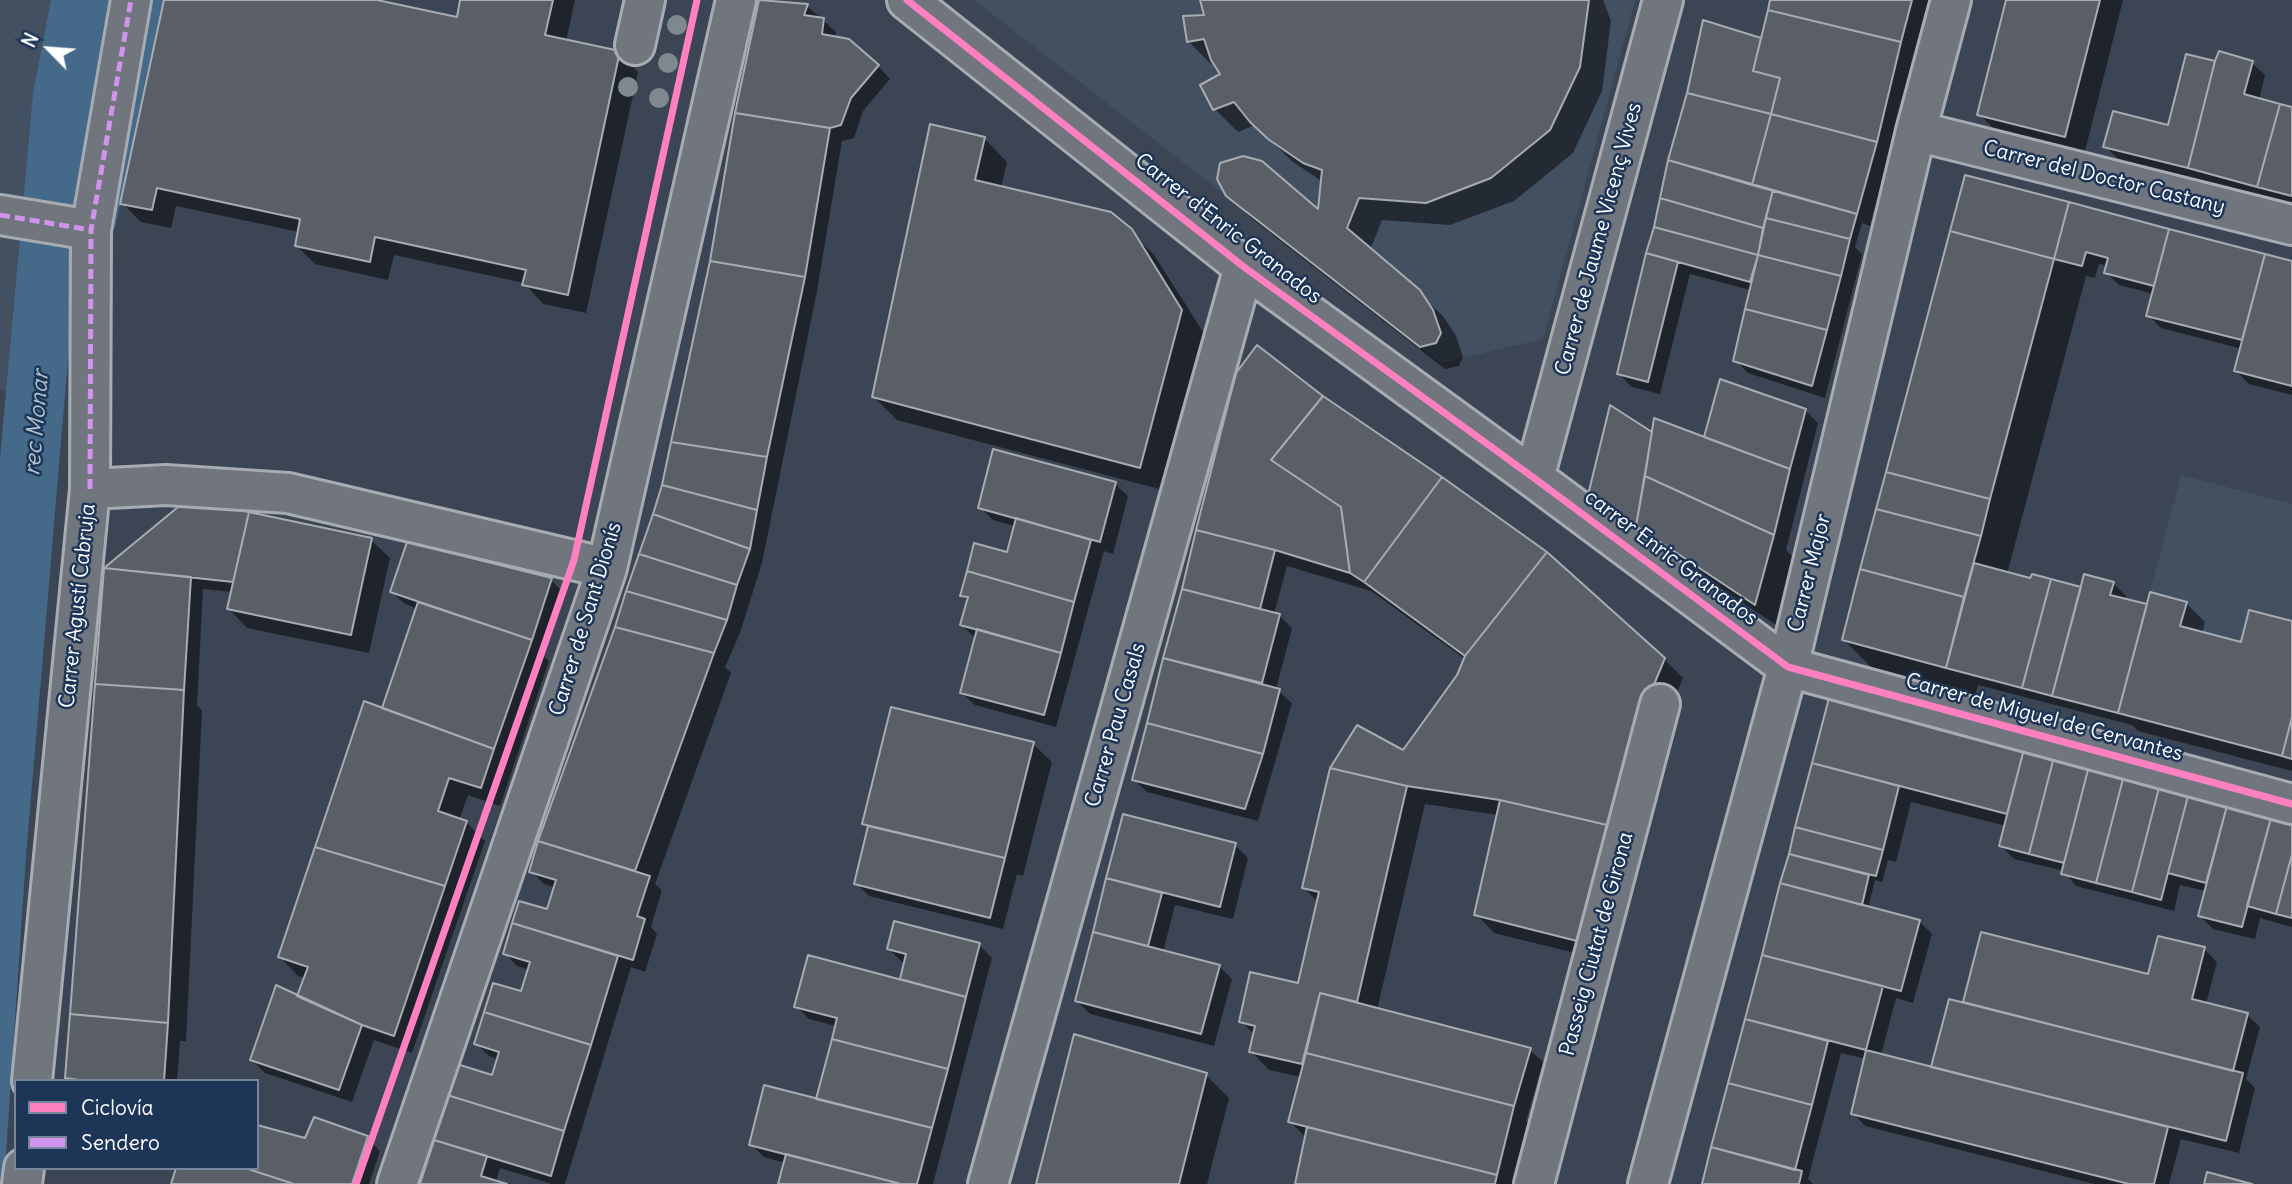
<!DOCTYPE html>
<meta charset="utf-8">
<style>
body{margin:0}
#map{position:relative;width:2292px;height:1184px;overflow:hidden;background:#3b4553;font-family:Delius,sans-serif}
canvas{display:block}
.legend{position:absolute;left:14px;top:1079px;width:245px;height:91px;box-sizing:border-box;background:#1d3557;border:2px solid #77869a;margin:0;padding:9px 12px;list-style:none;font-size:21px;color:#fff}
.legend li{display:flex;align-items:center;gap:14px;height:35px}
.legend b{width:35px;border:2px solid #77869a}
.north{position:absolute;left:14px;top:14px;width:70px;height:70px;-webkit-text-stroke:5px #1d3557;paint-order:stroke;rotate:295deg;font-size:19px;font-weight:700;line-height:28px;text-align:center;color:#fff}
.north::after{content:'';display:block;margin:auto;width:24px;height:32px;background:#fff;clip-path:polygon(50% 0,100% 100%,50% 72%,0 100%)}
</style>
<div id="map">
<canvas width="2292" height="1184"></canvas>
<ul class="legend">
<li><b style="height:9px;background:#ff80c0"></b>Ciclovía</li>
<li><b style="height:9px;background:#d193ec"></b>Sendero</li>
</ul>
<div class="north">N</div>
</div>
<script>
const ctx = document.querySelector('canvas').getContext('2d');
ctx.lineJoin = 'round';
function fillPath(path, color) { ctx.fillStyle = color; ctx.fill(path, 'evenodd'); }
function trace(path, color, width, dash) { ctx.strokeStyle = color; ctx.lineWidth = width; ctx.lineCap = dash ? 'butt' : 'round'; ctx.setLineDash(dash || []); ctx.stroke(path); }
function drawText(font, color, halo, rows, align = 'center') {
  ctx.font = font + ' Delius,sans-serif'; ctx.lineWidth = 5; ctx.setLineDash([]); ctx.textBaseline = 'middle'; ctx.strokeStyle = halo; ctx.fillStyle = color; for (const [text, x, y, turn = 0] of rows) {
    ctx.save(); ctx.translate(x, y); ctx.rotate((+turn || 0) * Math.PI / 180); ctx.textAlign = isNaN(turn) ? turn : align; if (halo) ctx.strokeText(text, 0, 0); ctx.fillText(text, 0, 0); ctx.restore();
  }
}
fillPath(new Path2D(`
 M0 0H51L33 92 6 391 0 389Z
 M974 0H1635L1543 339 1442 363Z
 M2181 475 2292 504V717L2282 756 2118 713Z`), '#425062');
fillPath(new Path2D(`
 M51 0H164L115 228 77 253 26 856 4 1184H0V458L33 92Z`), '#456989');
fillPath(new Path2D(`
 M166 0H369L458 19 462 0H575L566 41 619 53 638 72 586 313 543 304 524 283 394 255 388 280 315 264 297 246 299 232 176 206 171 228 141 222 122 203Z
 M1202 0H1603L1611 21 1602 91 1573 153 1514 201 1450 225 1382 220 1370 250 1443 316 1456 336 1463 357 1459 366 1445 369 1251 218 1227 194 1319 212 1323 182 1293 162 1255 125 1238 132 1215 109 1222 75 1215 64H1211L1188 41 1206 17Z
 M1771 0H1936L1895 160 1888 158 1870 226 1862 223 1855 247 1862 254 1825 398 1748 373 1735 360 1750 290 1690 274 1660 394 1632 387 1619 374 1704 22 1761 40Z
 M2007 0H2123L2084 155 1998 133 1979 114Z
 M807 6 836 32 835 38 878 66 890 79 863 111 854 138 842 141 817 291 762 563 740 633 725 667 731 673 655 884 662 890 651 927 657 934 645 972 631 967 565 1184H552L500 1168 496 1182 502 1184H422L493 1077 498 1059 489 1056 476 1043 523 993 529 970 517 966 505 953 520 903 548 911 555 888 544 884 531 871 617 628 664 485 712 262Z
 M2216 63H2252L2265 75 2259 100 2292 109V204L2118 159 2105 146 2169 127Z
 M984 138 1007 162 1001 188 1130 231 1154 255 1205 335 1163 490 897 420 874 397Z
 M2069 204 2292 264V395L2249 384 2236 371 2242 349 2161 328 2148 315 2154 294 2119 285 2106 272 2108 266 2099 264 2095 278 2086 276 2007 574 2082 589 2113 583 2126 596 2125 600 2148 606 2186 603 2205 622 2202 634 2242 644 2292 623V771L2138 731 2132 725 1978 685 1975 696 1873 669 1844 640Z
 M1238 373 1664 659 1683 678 1655 745 1599 959 1494 933 1476 914 1498 815 1425 804 1377 1010 1530 1050 1543 1062 1526 1121 1532 1127 1518 1184H1297L1306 1138 1290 1121 1301 1077 1269 1070 1251 1051 1255 1035 1241 1021 1299 985 1318 902 1304 888 1458 676 1465 659 1371 591 1287 566 1274 614 1279 615 1292 628 1276 689 1292 703 1258 821 1147 792 1134 780Z
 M1805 410 1818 423 1786 550 1796 560 1778 626 1661 549 1651 539 1603 507 1589 494 1654 435 1705 439Z
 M1115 484 1128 496 1113 554 1104 551 1056 727 975 705 962 693 975 638 962 625 968 602 962 595 1008 554 1015 526 993 520 980 507Z
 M249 514 371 540 390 558 369 653 247 628 229 609 232 592 203 589 197 705 202 711 186 1041H180L177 1081H70L67 1078 105 569Z
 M551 580 564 593 543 655 549 661 500 806 468 795 459 820 466 822 485 841 412 1053 374 1040 352 1102 265 1073 252 1060 298 997 305 978 298 976 280 957 383 710 418 609 405 604 392 592Z
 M1830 700 2292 821V927L2260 918 2255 939 2213 929 2200 916 2206 891 2180 885 2174 911 2076 886 2064 871 2014 859 2001 846 2006 826 1911 802 1896 862 1888 860 1882 882 1875 880 1868 908 1919 921 1932 934 1913 1003 1896 998 1881 1056 1932 1069 1964 1005 1982 934 2150 976 2204 949 2217 962 2206 1004 2247 1015 2260 1027 2246 1079 2255 1088 2239 1153 2181 1139 2169 1184H2094L1865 1126 1853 1113 1866 1059 1841 1053 1808 1179 1813 1184H1704Z
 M1033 744 1052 762 1023 876 1017 874 1003 929 869 896 856 883 869 829 864 824Z
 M1124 816 1235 845 1248 858 1233 919 1175 905 1163 952 1219 966 1232 979 1214 1046 1090 1014 1077 1001Z
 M979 945 992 958 933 1184H780L786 1163 764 1157 751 1144 817 1101 836 1026 809 1019 796 1006 902 981 906 963 902 962 889 949Z
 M1206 1075 1229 1098 1207 1184H1038Z
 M367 1138 380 1151 369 1184H173L257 1168 306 1140Z`), '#0007');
const building = new Path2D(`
 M164 0H377L457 17 460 0H553L545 35 620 51 568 295 522 285 526 270 375 237 370 262 295 246 300 219 157 188 152 210 120 204Z
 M759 0 808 4 804 15 824 18 822 34 849 39 879 65 851 98 841 125 830 128 735 113Z
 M1200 0H1589L1580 67 1550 130 1491 178 1426 203 1359 198 1347 228 1420 290 1433 310 1441 333 1436 343 1420 347 1226 196 1217 179 1220 163 1243 156 1262 161 1318 209 1322 170 1303 163 1268 139 1250 122 1234 102 1213 110 1200 85 1220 74 1211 60 1204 39 1187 42 1183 16 1204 15Z
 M1770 0H1912L1901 42 1768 10Z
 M2006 0H2100L2065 137 1977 115Z
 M1768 10 1901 42 1877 142 1771 114 1780 78 1753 71Z
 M1703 20 1761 38 1753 71 1780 78 1771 114 1687 93Z
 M2219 51 2253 61 2244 94 2280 104 2257 187 2188 168 2215 61Z
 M2186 54 2215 61 2188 168 2103 147 2113 111 2168 125Z
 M1687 93 1771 114 1752 185 1668 160Z
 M2280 104 2292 107V196L2257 187Z
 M735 113 830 128 805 277 710 261Z
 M1771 114 1877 142 1857 214 1752 185Z
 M930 124 985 137 975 180 1111 212 1132 229 1182 310 1140 468 872 397Z
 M1668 160 1773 190 1763 228 1660 198Z
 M1965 175 2069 202 2054 259 1950 231Z
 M1773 190 1857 214 1850 239 1766 218Z
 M1660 198 1763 228 1758 255 1654 227Z
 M2069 202 2169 229 2154 286 2104 273 2108 258 2086 252 2082 266 2054 259Z
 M1766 218 1850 239 1841 276 1758 255Z
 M1654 227 1758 255 1750 282 1646 253Z
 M2169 229 2265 254 2242 340 2146 316Z
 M1950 231 2054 259 1990 499 1886 472Z
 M1646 253 1678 262 1648 382 1617 374Z
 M2265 254 2292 261V386L2234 371Z
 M1758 255 1841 276 1827 330 1745 309Z
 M710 261 805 277 767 457 671 442Z
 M1745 309 1827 330 1812 386 1733 361Z
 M1257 345 1323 396 1271 460 1341 507 1350 573 1275 550 1196 530 1236 373Z
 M1720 379 1806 409 1790 469 1704 437Z
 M1323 396 1442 477 1364 582 1350 573 1341 507 1271 460Z
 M1610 405 1652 432 1636 526 1588 495Z
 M1654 418 1790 469 1774 535 1645 476Z
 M671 442 767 457 757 510 662 485Z
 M993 449 1116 482 1100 542 978 508Z
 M1886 472 1990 499 1981 536 1876 509Z
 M1645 476 1774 535 1755 605 1636 526Z
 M1442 477 1547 552 1465 656 1364 582Z
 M662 485 757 510 750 549 653 514Z
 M189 498 249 512 233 582 104 568Z
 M1876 509 1981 536 1964 597 1860 569Z
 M249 512 372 538 351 635 227 609Z
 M653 514 750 549 737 585 639 554Z
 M1016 518 1091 540 1074 602 967 571 974 543 1007 552Z
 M1196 530 1275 550 1260 609 1182 589Z
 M407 542 552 578 532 640 390 592Z
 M1547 552 1665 658 1637 726 1607 825 1500 800 1407 786 1330 768 1357 725 1403 750 1457 675 1465 656Z
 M639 554 737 585 727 620 626 591Z
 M1974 563 2030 578 2032 574 2051 579 2022 688 1946 668Z
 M104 568 191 577 184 690 95 684Z
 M1860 569 1964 597 1946 668 1842 640Z
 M967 571 1074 602 1061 653 960 625 968 597 960 596Z
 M2084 574 2114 582 2110 595 2147 604 2118 713 2052 696Z
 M2051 579 2081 587 2052 696 2022 688Z
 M1182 589 1280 614 1262 683 1163 658Z
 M626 591 727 620 714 653 615 627Z
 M2150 592 2187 602 2180 626 2241 642 2249 610 2292 621V717L2282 756 2118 713Z
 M418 602 532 640 494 749 382 708Z
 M615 627 714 653 635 871 538 841Z
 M977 629 1061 653 1044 715 960 693Z
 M1163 658 1280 689 1263 754 1147 723Z
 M95 684 184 690 168 1023 70 1014Z
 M1829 698 2024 749 2007 814 1812 763Z
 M364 701 494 749 481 788 449 778 438 811 467 821 445 886 315 847Z
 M891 707 1034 742 1005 858 862 824Z
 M2292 717V759L2282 756Z
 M1147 723 1263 754 1245 809 1132 780Z
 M2024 749 2054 757 2029 854 1999 846Z
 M2054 757 2089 766 2064 863 2029 854Z
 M1812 763 1899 786 1883 850 1795 827Z
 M2089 766 2124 775 2096 883 2061 874Z
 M1330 768 1407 786 1357 1002 1320 993 1302 1064 1249 1052 1255 1026 1239 1022 1250 972 1298 983 1319 892 1302 888Z
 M2124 775 2160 784 2132 892 2096 883Z
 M2160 784 2189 792 2161 900 2132 892Z
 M2189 792 2228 802 2206 883 2168 873Z
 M1500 800 1607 825 1581 942 1474 915Z
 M2228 802 2272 814 2242 927 2198 916Z
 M1123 814 1236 843 1220 907 1106 878Z
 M2272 814 2292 819V854L2276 914 2247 906Z
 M868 826 1005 858 990 918 854 884Z
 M1795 827 1883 850 1876 876 1789 854Z
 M538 841 650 876 637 916 645 919 633 960 512 923 519 901 547 909 556 880 529 872Z
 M315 847 445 886 394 1036 362 1025 297 996 308 967 278 957Z
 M1789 854 1869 875 1862 905 1780 883Z
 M2292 854V918L2276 914Z
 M1106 878 1162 893 1148 946 1093 932Z
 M1780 883 1920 920 1901 991 1762 955Z
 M894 921 980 943 966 997 900 979 906 954 887 949Z
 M512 923 618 956 591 1045 484 1012 493 983 521 991 530 962 503 954Z
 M1093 932 1220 965 1201 1034 1075 1001Z
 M1981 932 2148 974 2158 936 2205 947 2192 999 2248 1013 2233 1071 1963 1002Z
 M808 955 966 997 948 1069 832 1039 837 1018 794 1007Z
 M1762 955 1883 986 1866 1050 1745 1019Z
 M276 985 362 1025 339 1090 250 1060Z
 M1320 993 1531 1048 1514 1106 1306 1053Z
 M1949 999 2243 1073 2226 1141 1931 1067Z
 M484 1012 591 1045 564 1131 447 1095 457 1064 492 1075 499 1052 474 1044Z
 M70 1014 168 1023 164 1081H86L65 1078Z
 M1745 1019 1828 1041 1812 1105 1728 1083Z
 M1074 1034 1207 1073 1179 1184H1036Z
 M832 1039 948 1069 932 1128 816 1099Z
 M1866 1050 2168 1127 2154 1184H2129L1851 1114Z
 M1306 1053 1514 1106 1497 1175 1288 1122Z
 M1728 1083 1812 1105 1795 1170 1711 1147Z
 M764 1085 932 1128 917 1184H901L749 1145Z
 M447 1095 564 1131 551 1176 434 1140Z
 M314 1117 368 1136 352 1184H294L245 1168H257V1125L305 1138Z
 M1307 1127 1497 1175 1495 1184H1295Z
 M434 1140 487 1156 481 1176 507 1184H420Z
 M1711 1147 1802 1171 1799 1184H1702Z
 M786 1154 901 1184H778Z
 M176 1168H245L294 1184H171Z
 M2207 1172 2252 1184H2204Z`);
fillPath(building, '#5a5e66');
trace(building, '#a7abb2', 2);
const minor = new Path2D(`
 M907 0 1244 267 1534 478 1788 667 2292 804
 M635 45 645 0
 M1916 131 2292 225
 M0 215 91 230
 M1534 478 1663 0
 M90 489 91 230 131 0
 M32 1081 90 489 166 485 288 493 607 568
 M22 1184 24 1168
 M397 1184 607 568 736 0
 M988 1184 1244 267
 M1534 1184 1660 704
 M1648 1184 1788 667 1916 131 1951 0`);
trace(minor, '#a7abb2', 44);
trace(minor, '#70757e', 38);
trace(new Path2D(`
 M0 215 91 230
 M90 489 91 230 131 0`), '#d193ec', 5, [10, 5]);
trace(new Path2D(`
 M907 0 1244 267 1534 478 1788 667 2292 804
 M356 1184 574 560 697 0`), '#ff80c0', 7);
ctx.fillStyle = '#7d898f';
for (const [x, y] of [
 [677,25],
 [668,63],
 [628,87],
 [659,98]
]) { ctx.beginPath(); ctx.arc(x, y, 10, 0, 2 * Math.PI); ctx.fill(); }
drawText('21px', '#fff', '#1d3557', [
 ["Carrer del Doctor Castany",2104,178,14],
 ["Carrer d'Enric Granados",1228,229,38],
 ["Carrer de Jaume Vicenç Vives",1599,239,-75],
 ["carrer Enric Granados",1671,558,37],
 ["Carrer Major",1810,573,-76],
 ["Carrer Agustí Cabruja",78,606,-84],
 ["Carrer de Sant Dionís",586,619,-73],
 ["Carrer de Miguel de Cervantes",2044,718,15],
 ["Carrer Pau Casals",1116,725,-74],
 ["Passeig Ciutat de Girona",1597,944,-75]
]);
drawText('italic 23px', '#b5c5d2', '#1d3557', [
 ["rec Monar",37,423,-85]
]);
</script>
